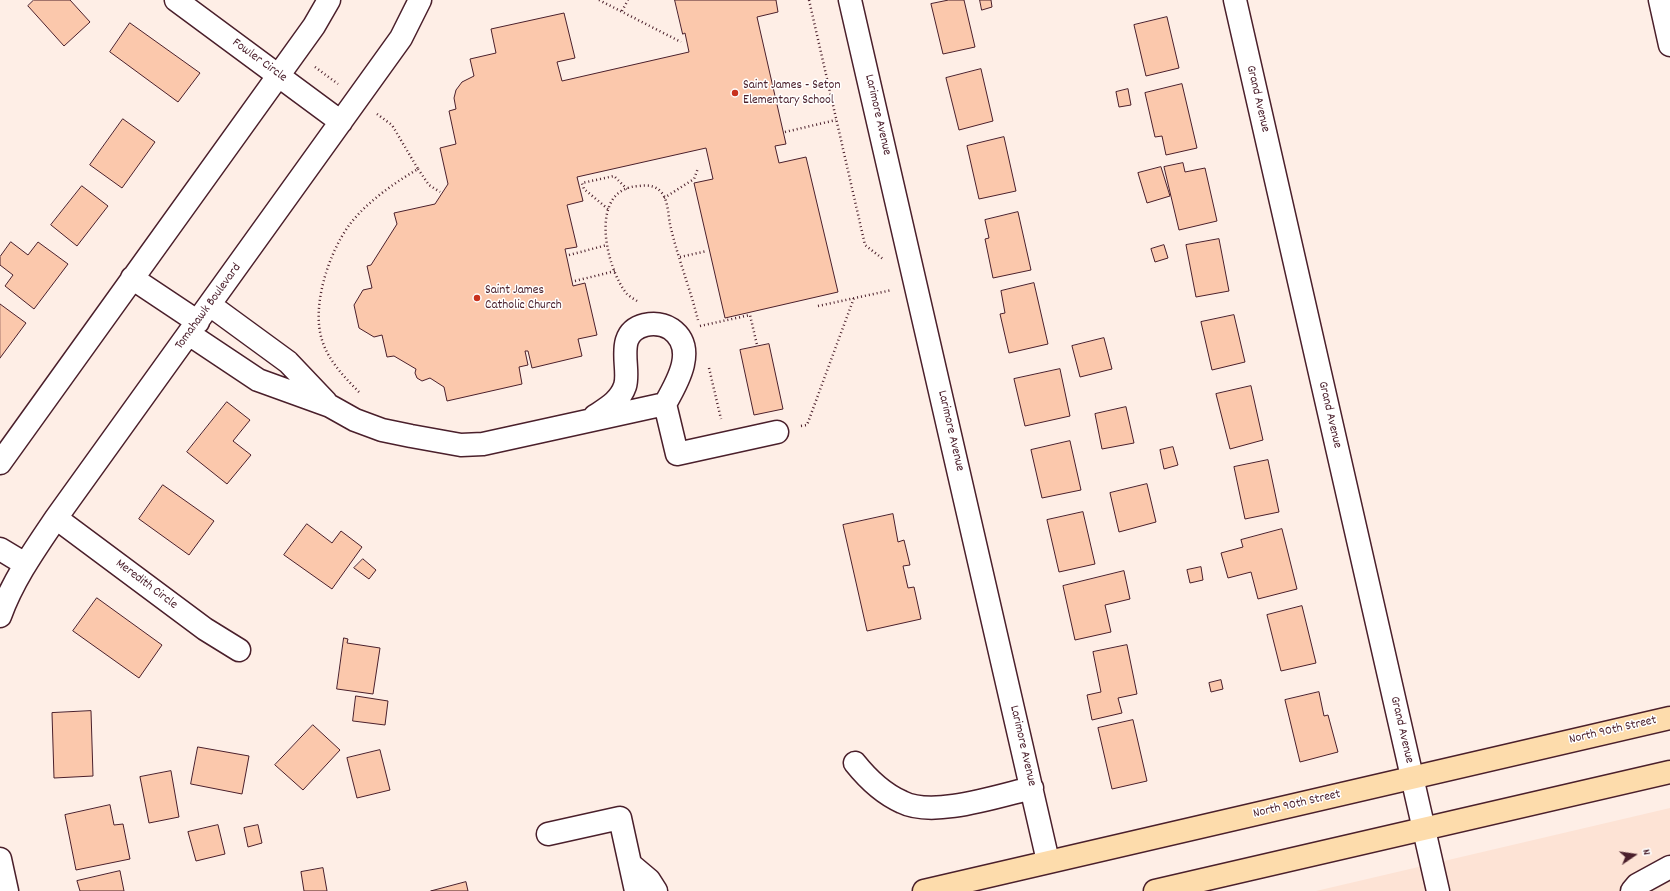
<!DOCTYPE html>
<style>
body{margin:0}
#map{position:relative;width:1670px;height:891px;overflow:hidden;background:#feeee6;font-family:Dekko,sans-serif}
canvas{display:block}
.north{position:absolute;left:1614px;top:835px;width:40px;height:40px;-webkit-text-stroke:3px #fff;paint-order:stroke;rotate:77deg;font-size:11px;font-weight:700;line-height:16px;text-align:center;color:#4a1f2b}
.north::after{content:'';display:block;margin:auto;width:14px;height:18px;background:#4a1f2b;clip-path:polygon(50% 0,100% 100%,50% 72%,0 100%)}
</style>
<div id="map">
<canvas width="1670" height="891"></canvas>
<div class="north">N</div>
</div>
<script>
const ctx = document.querySelector('canvas').getContext('2d');
ctx.lineJoin = 'round';
function fillPath(path, color) { ctx.fillStyle = color; ctx.fill(path, 'evenodd'); }
function trace(path, color, width, dash) { ctx.strokeStyle = color; ctx.lineWidth = width; ctx.lineCap = dash ? 'butt' : 'round'; ctx.setLineDash(dash || []); ctx.stroke(path); }
function drawText(font, color, halo, rows, align = 'center') {
  ctx.font = font + ' Dekko,sans-serif'; ctx.lineWidth = 3; ctx.setLineDash([]); ctx.textBaseline = 'middle'; ctx.strokeStyle = halo; ctx.fillStyle = color; for (const [text, x, y, turn = 0] of rows) {
    ctx.save(); ctx.translate(x, y); ctx.rotate((+turn || 0) * Math.PI / 180); ctx.textAlign = isNaN(turn) ? turn : align; if (halo) ctx.strokeText(text, 0, 0); ctx.fillText(text, 0, 0); ctx.restore();
  }
}
fillPath(new Path2D(`
 M1670 808V891H1316Z`), '#fde3d5');
const building = new Path2D(`
 M34 0H70L90 22 64 46 28 6Z
 M675 0H776L778 12 757 17 786 144 775 146 779 163 806 157 838 292 725 318 694 183 713 179 706 148 577 177 583 201 567 205 577 247 565 249 573 286 585 283 597 335 578 339 582 356 532 368 528 351H525L528 365 519 367 522 384 447 401 444 387 430 378 422 381 417 378 415 373 416 369 394 356 387 357 382 335 374 337 359 328 354 305 363 290 372 288 367 266 371 265 397 224 394 213 435 204 448 184 440 148 456 144 449 111 456 109 454 98 456 90 462 82 474 76 470 59 496 53 491 29 564 13 575 58 557 62 562 81 689 52 685 33 683 34Z
 M949 0H964L975 47 943 54 931 4Z
 M980 0H991L992 7 982 10Z
 M1167 17 1179 68 1146 76 1134 25Z
 M130 23 200 73 178 102 110 52Z
 M981 69 993 121 959 130 946 78Z
 M1182 84 1197 148 1166 155 1162 136 1155 137 1145 93Z
 M1128 89 1131 105 1119 107 1116 92Z
 M123 119 155 142 122 188 90 165Z
 M1004 137 1016 191 979 199 967 146Z
 M1183 163 1185 172 1205 168 1217 221 1179 230 1164 167Z
 M1161 167 1170 196 1147 203 1138 173Z
 M82 186 108 206 77 246 51 225Z
 M1018 212 1031 270 993 278 985 239 989 238 985 220Z
 M1219 239 1229 291 1196 297 1186 245Z
 M11 242 28 255 38 242 68 264 34 309 5 286 13 275 0 265V257Z
 M1164 245 1168 258 1155 262 1151 249Z
 M1034 283 1048 344 1009 353 1000 314 1005 313 1001 291Z
 M0 304 26 323 0 358Z
 M1234 315 1245 362 1212 370 1201 322Z
 M1104 338 1112 369 1080 377 1072 346Z
 M769 344 783 409 754 415 740 350Z
 M1060 369 1070 416 1025 426 1014 379Z
 M1251 386 1263 440 1230 449 1216 394Z
 M227 402 250 420 233 441 251 455 227 484 187 452Z
 M1126 407 1134 443 1102 449 1095 414Z
 M1070 441 1081 490 1042 498 1031 450Z
 M1173 447 1178 465 1164 469 1160 450Z
 M1268 460 1279 512 1245 519 1234 467Z
 M1147 484 1156 522 1119 532 1110 493Z
 M163 485 214 521 189 555 139 519Z
 M1083 512 1095 564 1059 572 1047 520Z
 M893 514 898 542 904 540 910 565 903 566 908 588 914 587 921 619 867 631 843 525Z
 M307 524 332 543 341 531 362 547 332 589 284 555Z
 M1282 529 1297 589 1258 599 1251 572 1228 578 1221 553 1243 547 1241 540Z
 M363 559 376 570 369 579 354 568Z
 M1201 567 1203 580 1190 583 1187 570Z
 M1124 571 1130 599 1105 605 1111 632 1075 640 1063 586Z
 M97 598 162 645 139 678 73 631Z
 M1302 606 1316 663 1281 671 1267 615Z
 M344 638 348 639 347 643 380 648 373 694 337 689Z
 M1127 645 1137 694 1118 698 1122 713 1092 720 1087 695 1101 692 1093 652Z
 M1221 680 1223 689 1211 692 1209 683Z
 M1319 692 1324 716 1328 715 1338 752 1300 762 1285 700Z
 M356 696 388 701 385 725 353 721Z
 M91 711 93 776 54 778 52 713Z
 M1133 720 1147 781 1112 789 1098 728Z
 M313 725 340 750 303 790 275 765Z
 M198 747 249 756 242 794 191 784Z
 M380 750 390 790 357 798 347 758Z
 M171 771 179 817 149 823 140 777Z
 M110 805 114 825 123 824 130 859 76 870 65 815Z
 M218 825 225 854 196 861 188 832Z
 M258 825 262 843 248 847 244 828Z
 M323 868 327 891H304L301 872Z
 M120 871 124 891H80L77 881Z
 M466 882 468 891H431Z`);
fillPath(building, '#fbc8ac');
trace(building, '#4a1f2b', 1);
const minor = new Path2D(`
 M176 0 341 122
 M850 0 1048 861
 M1235 0 1438 891
 M1660 0 1670 45
 M132 278 198 322
 M210 305 288 362 326 402
 M189 334 258 380 330 406 355 420 382 430 411 436 461 445 483 444 665 404 677 454 777 432
 M595 416C607 408 620 401 625 386 631 368 613 333 645 325 654 323 663 324 671 329 698 348 677 383 665 404
 M0 463 314 26 329 0
 M56 518 205 629 239 650
 M0 549 25 564
 M0 616C13 580 35 549 56 518L401 38 420 0
 M855 763C867 778 884 794 902 802 933 818 998 796 1032 788
 M548 834 620 818 636 891
 M0 859 7 891
 M630 864 649 880 656 891
 M1632 891 1637 885 1670 867`);
const major = new Path2D(`
 M924 891 1670 718
 M1155 891 1670 772`);
trace(minor, '#4a1f2b', 25);
trace(major, '#4a1f2b', 25);
trace(new Path2D(`
 M599 0 681 42
 M809 0 865 245 883 259
 M622 11 628 0
 M315 67 338 84
 M785 132 836 120
 M418 169 429 185 440 192
 M664 198 694 179 698 168
 M608 209 584 189 582 183 614 176 627 189
 M569 255 607 245
 M680 257 707 251
 M575 281 615 271
 M637 301C634 299 630 297 627 294 606 269 587 188 639 186 647 185 655 185 661 192 668 199 668 214 670 224 677 256 690 288 698 320
 M818 306 892 290
 M700 326 750 315 757 345
 M709 368 721 419
 M359 392C344 377 328 360 322 340 311 306 329 252 350 224 367 202 394 183 418 169L392 125 377 114
 M801 426 807 425 854 298`), '#4a1f2b', 2.5, [1, 3]);
trace(minor, '#fff', 22);
trace(major, '#fddcac', 22);
for (const [x, y, r, color] of [
 [735,93,4,"#c8321e"],
 [477,298,4,"#c8321e"]
]) { const dot = new Path2D(); dot.arc(x, y, r, 0, 2 * Math.PI); ctx.fillStyle = color; ctx.fill(dot); trace(dot, '#fff', 1.5); }
drawText('13px', '#4a1f2b', '#fff', [
 ["Fowler Circle",259,61,36],
 ["Grand Avenue",1257,99,77],
 ["Larimore Avenue",877,115,77],
 ["Tomahawk Boulevard",209,307,-54],
 ["Grand Avenue",1329,415,77],
 ["Larimore Avenue",950,431,77],
 ["Meredith Circle",146,585,37],
 ["Grand Avenue",1401,730,77],
 ["North 90th Street",1613,731,-13],
 ["Larimore Avenue",1022,746,77],
 ["North 90th Street",1297,805,-13]
]);
drawText('13px', '#4a1f2b', '#fff', [
 ["Saint James - Seton",743,86],
 ["Elementary School",743,101],
 ["Saint James",485,291],
 ["Catholic Church",485,306]
], 'left');
</script>
